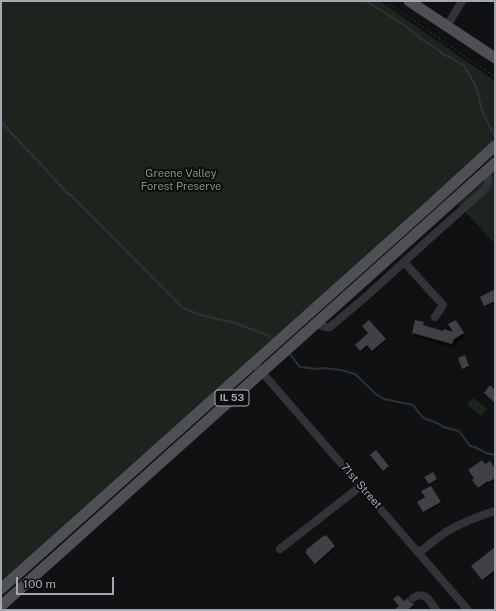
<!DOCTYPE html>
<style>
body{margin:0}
#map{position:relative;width:496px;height:611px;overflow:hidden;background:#101112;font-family:"Public Sans",sans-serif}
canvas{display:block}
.frame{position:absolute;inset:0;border:2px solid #a3a8b2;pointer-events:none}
.scale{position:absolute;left:16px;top:577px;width:98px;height:18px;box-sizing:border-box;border:2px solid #a3a8b2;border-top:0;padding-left:5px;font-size:12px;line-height:14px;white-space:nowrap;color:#a3a8b2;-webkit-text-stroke:3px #0c0c0d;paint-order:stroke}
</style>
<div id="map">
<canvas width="496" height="611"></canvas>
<div class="frame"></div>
<div class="scale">100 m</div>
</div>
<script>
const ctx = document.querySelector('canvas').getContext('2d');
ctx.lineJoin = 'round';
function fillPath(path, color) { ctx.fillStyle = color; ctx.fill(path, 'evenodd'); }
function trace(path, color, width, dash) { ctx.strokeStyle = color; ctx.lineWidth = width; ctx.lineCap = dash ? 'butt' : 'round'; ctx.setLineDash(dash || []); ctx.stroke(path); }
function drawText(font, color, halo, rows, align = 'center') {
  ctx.font = font + ' "Public Sans",sans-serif'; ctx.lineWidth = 4; ctx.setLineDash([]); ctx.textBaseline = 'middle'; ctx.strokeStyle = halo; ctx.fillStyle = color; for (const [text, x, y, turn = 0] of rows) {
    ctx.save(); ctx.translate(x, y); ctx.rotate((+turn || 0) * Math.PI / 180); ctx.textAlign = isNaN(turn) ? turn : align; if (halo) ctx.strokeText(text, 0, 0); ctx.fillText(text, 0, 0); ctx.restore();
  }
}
fillPath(new Path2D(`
 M1 1H380L495 81V139L460 171 1 582Z
 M494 172 495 173V244L458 204Z
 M473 398 487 409 481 416 467 405Z`), '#1d241e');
fillPath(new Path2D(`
 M478 1H489L486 6Z
 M495 290V303L486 307 481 297Z
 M456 321 466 338 456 343 454 348 415 337 413 333 423 323 425 327 444 332 455 334Z
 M369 333 385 339 386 341 374 352 369 346 362 352 357 347Z
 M465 358 469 368 464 370 463 368Z
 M372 457 388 466 389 468 384 472Z
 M485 466 495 470V481L491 483 490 482 479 489 473 480Z
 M433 473 437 481 430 485 426 477Z
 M431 487 441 504 425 513 418 502 426 498Z
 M334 547 335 549 316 565 308 554Z
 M495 548V572L483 581 473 568Z
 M403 603H409L414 607 410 610H398L400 606Z`), '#0007');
trace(new Path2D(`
 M366 1 406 26 421 39 437 49 444 55 452 58 460 64 464 65C467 72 472 78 475 85 479 92 479 100 481 107 484 117 490 126 495 136
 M1 122 37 160 68 194 72 196 183 308 198 314 217 319 232 322 267 335 271 338
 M289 353 300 367 318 369 323 368 341 370 355 374 377 395 384 399 413 405 423 418 429 420 441 425 443 427 459 431 470 446 475 447 486 453 495 455`), '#2b3339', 2);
fillPath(new Path2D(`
 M495 289V301L484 306 480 297Z
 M369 320 386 339 372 351 367 345 360 351 355 345 368 333 362 326Z
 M415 320 424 322 423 325 443 331 444 329 453 332 448 324 456 320 464 333 454 339 452 344 412 333Z
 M465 355 469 366 462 369 458 358Z
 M490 385 495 390V403L484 393Z
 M376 450 389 466 383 471 370 455Z
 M482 460 485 464 490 461 495 469V478L489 482 488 481 478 488 472 480 474 478 468 470Z
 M433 472 437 479 429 484 424 477Z
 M431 486 441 502 423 512 417 502 425 497 421 491Z
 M326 535 335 546 315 564 305 552 307 551 306 550 322 537Z
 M495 547V570L482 580 471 566Z
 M398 595 404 601 408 598 410 602 414 604 408 610H394L399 606 393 599Z`), '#404145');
trace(new Path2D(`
 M385 1 495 77`), '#383a3d', 1, [2, 3]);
trace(new Path2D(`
 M447 26 462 1
 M404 262 443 305 435 317
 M316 323C321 326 325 328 330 327L369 294 404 262 428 240 483 191C489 184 490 179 486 171
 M254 363 468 610
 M280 549 361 486
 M418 553C428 546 437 538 446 532 461 523 478 516 495 511
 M413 598C425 590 430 601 436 610`), '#323336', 8);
trace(new Path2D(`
 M409 1 495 58
 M1 589 427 208 495 146
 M1 606 495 163`), '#4e5055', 11);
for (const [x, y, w] of [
 [232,398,34]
]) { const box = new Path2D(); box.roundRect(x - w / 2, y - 8, w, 16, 3); ctx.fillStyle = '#0c0c0d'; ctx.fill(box); trace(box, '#a3a8b2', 1); }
drawText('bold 10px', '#a3a8b2', null, [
 ["IL 53",232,398]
]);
drawText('11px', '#7b9b7c', '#0c0c0d', [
 ["Greene Valley",181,174],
 ["Forest Preserve",181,187]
]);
drawText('11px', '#a3a8b2', '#0c0c0d', [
 ["71st Street",361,486,49]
]);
</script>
